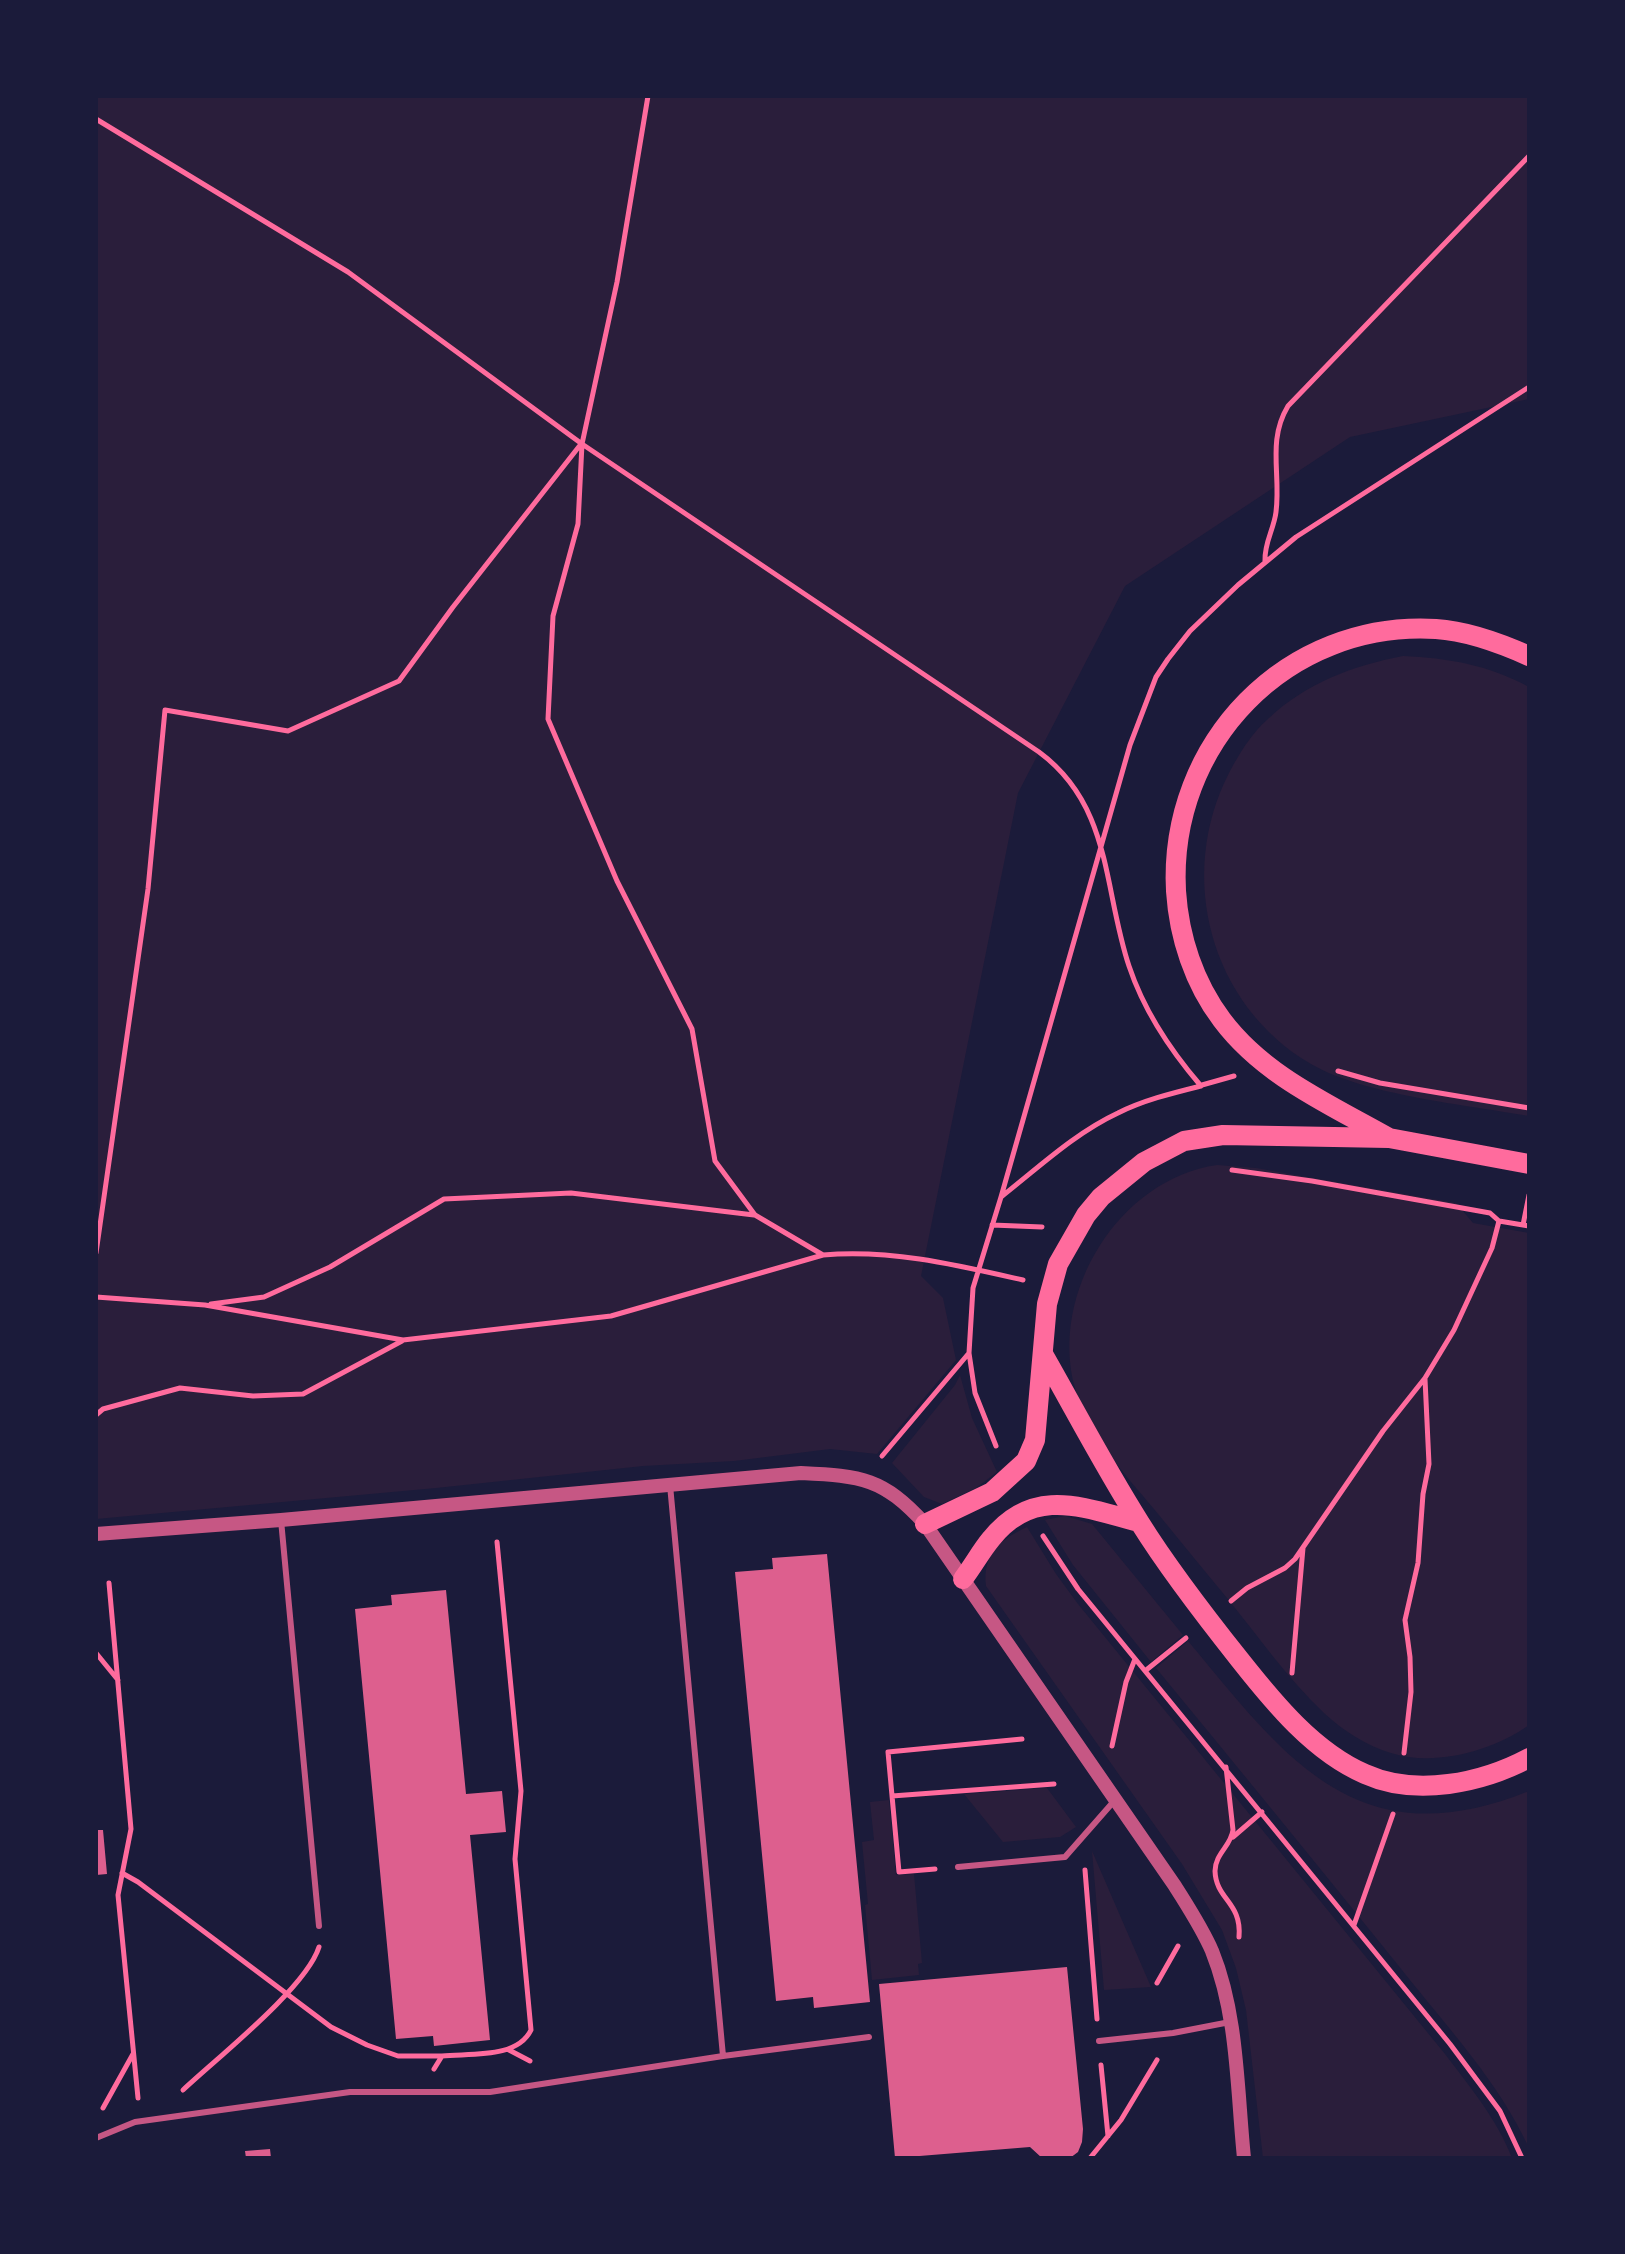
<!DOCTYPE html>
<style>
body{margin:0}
#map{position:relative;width:1625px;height:2254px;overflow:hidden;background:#1b1b3a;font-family:Ubuntu,sans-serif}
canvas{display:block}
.frame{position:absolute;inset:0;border:98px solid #1b1b3a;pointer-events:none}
</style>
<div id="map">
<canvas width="1625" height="2254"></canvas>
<div class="frame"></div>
</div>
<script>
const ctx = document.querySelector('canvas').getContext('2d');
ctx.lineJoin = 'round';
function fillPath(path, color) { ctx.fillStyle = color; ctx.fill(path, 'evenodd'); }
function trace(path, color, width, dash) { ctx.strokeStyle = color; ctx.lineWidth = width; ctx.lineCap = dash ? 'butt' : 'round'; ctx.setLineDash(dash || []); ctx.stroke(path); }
fillPath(new Path2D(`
 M96 96H1529V399L1350 437 1125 586 1018 793 921 1276 943 1298 956 1360 877 1454 830 1449 734 1461 643 1466 436 1488 96 1519Z
 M1403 656C1448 658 1489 665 1529 687V1116C1467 1105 1364 1095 1311 1064 1210 1005 1176 876 1229 773 1239 754 1251 734 1268 719 1306 683 1352 666 1403 656Z
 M1217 1165 1256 1168 1456 1203 1473 1223 1529 1233V1725C1493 1751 1434 1767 1391 1753 1367 1746 1342 1730 1324 1713 1287 1678 1258 1636 1227 1598 1202 1568 1178 1538 1154 1509 1124 1473 1087 1434 1075 1388 1049 1293 1119 1179 1217 1165Z
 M960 1375 972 1418 997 1472 976 1488 942 1504 924 1497 892 1463 955 1385Z
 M1065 1516 1092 1524 1183 1635 1151 1662 1073 1565 1045 1520Z
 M1027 1527 1056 1574 1078 1604 1445 2054C1470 2087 1497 2119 1512 2158H1263L1246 2010 1236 1968 1222 1930 1182 1864 986 1586C982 1554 1001 1539 1027 1527Z
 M1188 1641C1287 1760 1358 1860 1529 1791V2148C1499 2082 1447 2027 1402 1970 1321 1869 1239 1769 1156 1668Z
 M1047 1788 1076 1827 1060 1837 1003 1842 964 1794Z
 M889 1800 896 1875 914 1874 922 1963 918 1964 919 1975 872 1980 865 1905 868 1904 862 1842 874 1840 870 1802Z
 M1092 1851 1151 1987 1104 1990Z`), '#2a1e3b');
fillPath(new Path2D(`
 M827 1554 870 2002 814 2008 813 1997 776 2001 735 1572 773 1569 772 1558Z
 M446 1590 466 1794 502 1791 506 1832 470 1835 490 2040 434 2046 433 2036 396 2039 355 1609 392 1605 391 1595Z
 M96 1830H103L107 1874 96 1875Z
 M1067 1967 1083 2129 1082 2142 1078 2152 1070 2158H1042L1030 2147 895 2158 879 1984Z
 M270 2149 271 2158H246L245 2151Z`), '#dd5f8e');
trace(new Path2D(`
 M648 96 617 282 582 444 578 524 553 616 548 719 617 881 692 1029 715 1161 755 1215 823 1255
 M96 119 348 272 582 444 1039 752C1112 806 1103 888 1129 966 1144 1011 1170 1050 1201 1086 1173 1093 1144 1100 1118 1113 1075 1133 1038 1168 1001 1197
 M1265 561C1264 543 1274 529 1276 512 1281 474 1267 441 1288 406L1529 156
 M1338 1071 1380 1083 1529 1108
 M1202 1085 1234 1076
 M1232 1170 1312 1181 1490 1213 1499 1221 1529 1226
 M992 1225 1042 1227
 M1523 1225 1529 1195
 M96 1253 148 889 165 710 288 731 399 681 453 607 581 444
 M96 1297 205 1305 403 1340 611 1316 823 1255C891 1249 957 1265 1023 1280
 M211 1304 264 1297 330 1267 444 1199 571 1193 754 1215
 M969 1353 975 1393 996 1446
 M96 1415 103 1409 180 1388 253 1396 303 1394 402 1341
 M882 1456 969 1353 973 1288 1001 1197 1130 745 1156 677 1168 659 1190 631 1238 585 1296 537 1529 387
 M1043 1536 1078 1589 1450 2044 1500 2111 1522 2158
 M109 1583 131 1829 118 1895 138 2098
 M1231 1601 1247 1588 1285 1568 1295 1559 1383 1431 1425 1378 1454 1330 1492 1248 1499 1221
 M96 1653 118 1680
 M1145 1671 1186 1638
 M1292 1673 1303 1548
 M1112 1746 1126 1682 1135 1659
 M1404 1753 1411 1692 1410 1657 1405 1620 1418 1563 1423 1494 1429 1464 1425 1379
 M1226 1767 1233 1830C1231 1846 1215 1854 1215 1871 1216 1900 1242 1902 1239 1937
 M892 1796 1054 1784
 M1233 1837 1262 1812
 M935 1869 899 1872 888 1752 1022 1739
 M1085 1870 1097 2019
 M122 1873 138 1882 331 2027 367 2045 398 2056H442
 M1354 1925 1393 1814
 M1157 1983 1178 1946
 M509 2050 530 2061
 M1101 2065 1108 2136
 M434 2069 442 2056C470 2053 517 2059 531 2030L515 1859 521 1791 497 1542
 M183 2090C217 2058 306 1988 319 1947
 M103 2108 133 2054
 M1090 2158 1121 2120 1157 2060`), '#ff6b9d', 5);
trace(new Path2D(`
 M281 1520 319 1926
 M958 1867 1065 1857 1115 1800
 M1099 2041 1173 2033 1230 2022
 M723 2056 869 2037
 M96 2138 135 2122 350 2092H490L723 2056 670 1485`), '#c65784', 6);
trace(new Path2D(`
 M96 1534 281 1520 801 1473C862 1476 883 1478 925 1524L1175 1886C1188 1907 1202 1928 1212 1951 1238 2015 1237 2090 1244 2158`), '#c65784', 14);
trace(new Path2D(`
 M1389 1138C1329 1104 1264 1076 1222 1020 1194 983 1179 937 1176 891 1168 743 1287 620 1436 629 1468 631 1500 643 1529 656
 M1043 1354C1075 1410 1105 1468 1140 1523 1170 1571 1205 1616 1240 1660 1274 1703 1314 1752 1365 1774 1416 1797 1482 1783 1529 1758
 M925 1524 992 1492 1026 1461 1035 1440 1047 1304 1058 1264 1086 1215 1101 1197 1144 1162 1184 1141 1223 1135 1389 1138 1529 1164
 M963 1579C973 1566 981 1551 991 1539 1034 1485 1084 1508 1139 1522`), '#ff6b9d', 20);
</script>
